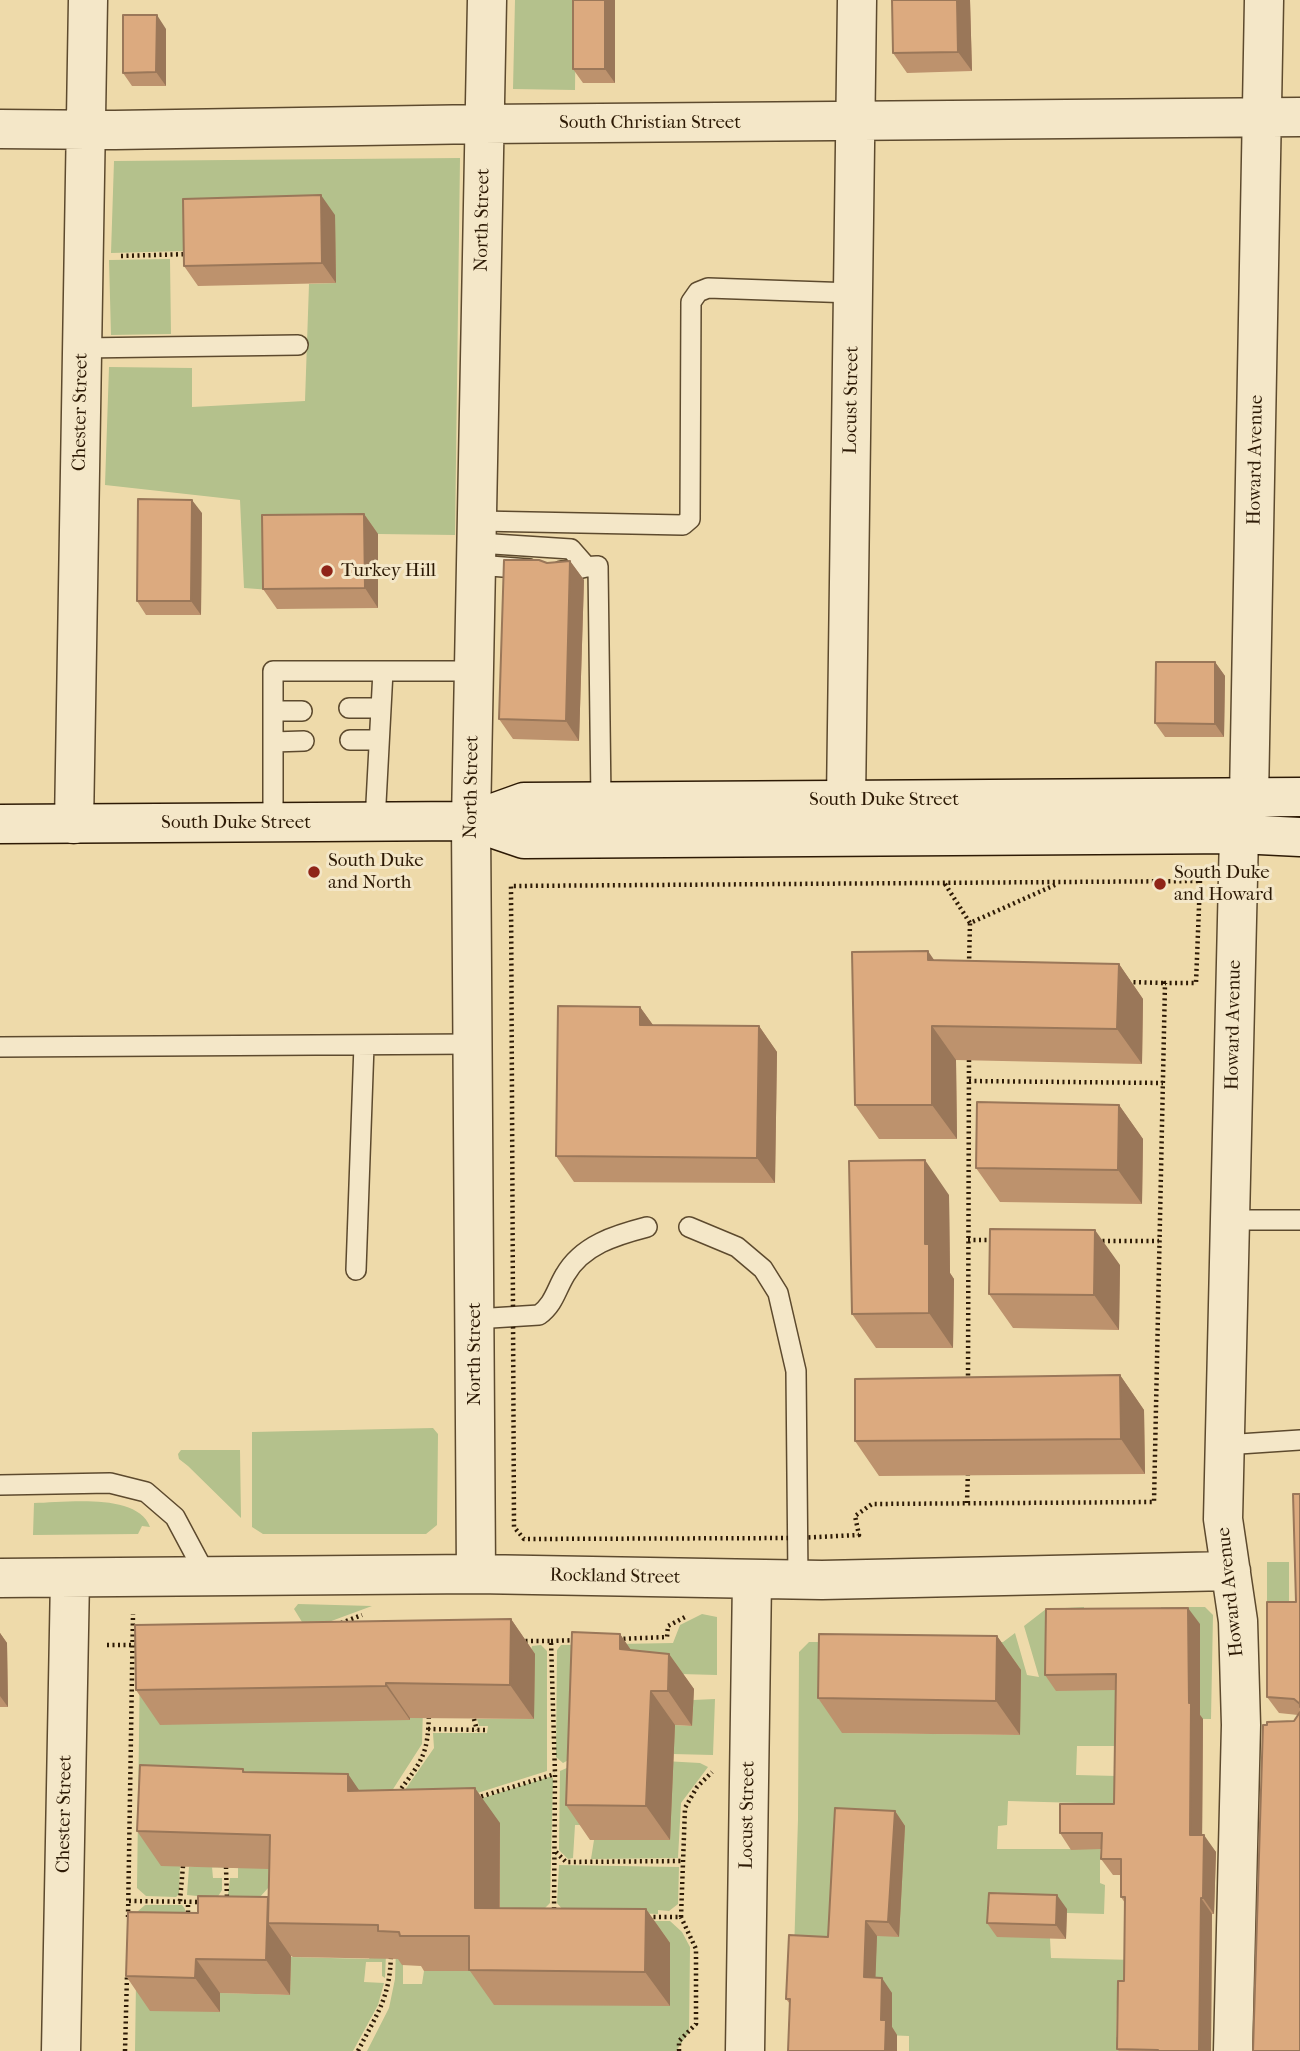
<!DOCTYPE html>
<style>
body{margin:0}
canvas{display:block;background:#eedaaa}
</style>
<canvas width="1300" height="2051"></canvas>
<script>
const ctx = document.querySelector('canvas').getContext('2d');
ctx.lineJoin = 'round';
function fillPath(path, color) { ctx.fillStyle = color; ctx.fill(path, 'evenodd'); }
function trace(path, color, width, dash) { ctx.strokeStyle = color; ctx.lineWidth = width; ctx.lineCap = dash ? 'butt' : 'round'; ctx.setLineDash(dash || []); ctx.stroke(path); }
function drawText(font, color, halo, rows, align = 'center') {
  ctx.font = font + ' "IM FELL French Canon",serif'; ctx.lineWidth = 6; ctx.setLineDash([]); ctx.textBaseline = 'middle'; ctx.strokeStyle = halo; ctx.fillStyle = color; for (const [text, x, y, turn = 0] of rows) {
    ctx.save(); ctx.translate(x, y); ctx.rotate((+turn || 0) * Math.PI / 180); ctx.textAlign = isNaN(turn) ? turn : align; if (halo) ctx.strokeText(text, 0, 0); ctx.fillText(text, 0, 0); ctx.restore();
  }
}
fillPath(new Path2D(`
 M515 0H576L575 90 513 89Z
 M460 158 455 535 378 534 271 590 244 588 240 500 105 485 109 367 192 368V407L305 401 309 284 336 283 334 215 185 251 111 253 114 161Z
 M170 259 171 334 111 335 109 260Z
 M433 1428 438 1434 437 1525 426 1534H263L252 1527V1432Z
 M181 1450H240L241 1518 188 1466 179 1459 178 1454Z
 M34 1503C64 1503 137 1492 150 1527L142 1526 138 1534 33 1535Z
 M1267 1562H1289V1619L1269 1620 1267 1608Z
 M298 1604 372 1606 307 1630 294 1609Z
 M1084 1607V1625L1199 1690 1200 1625H1161V1607H1205L1213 1615 1211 1719 1128 1718 1127 1746H1077L1076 1775 1117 1776 1116 1804 1008 1801 1007 1825 998 1826 997 1849H1100V1883L1105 1885 1104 1914 1067 1913 997 1936 1050 1938 1051 1958 1136 1960 1129 2002H1117L1116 2037H1174L1132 2051H909V2036L861 2034 794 1953 798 1819 799 1652 809 1642H863L843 1669 842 1733 1020 1735 982 1643 1003 1642 1015 1633 1027 1675 1039 1677 1024 1626 1046 1609Z
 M702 1614 717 1617V1675L644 1673 574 1757 563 1763 556 1757 557 1650 561 1645 673 1643 680 1625Z
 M541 1645 547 1651V1771L430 1808 398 1800 434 1748 433 1733H487L488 1726H479L477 1719H534L530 1654 532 1646Z
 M140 1659 410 1708H423L422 1744 388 1797 277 1878 260 1897 232 1898 228 1895 230 1878H238V1868L180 1866 179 1894 176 1897 146 1896 137 1888Z
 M715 1699 713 1755 672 1754 674 1725 692 1726 693 1700Z
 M664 1761 700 1763 708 1767 681 1803 678 1858 591 1859 594 1840H670Z
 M578 1763 591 1825H575L573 1858 568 1859 559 1850 560 1771Z
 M549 1777 553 1778 550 1903 545 1908 500 1910V1902H494L500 1884 499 1823 423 1825 467 1803Z
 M559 1865 679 1867 678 1904 669 1911 658 1910V1914L563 1910 557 1903Z
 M189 1867H212L213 1878H222V1890L217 1898 187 1895Z
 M389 1882 385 1978 382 1976V1962H366L364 1982 384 1983 378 2005 353 2051H135L137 1912 145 1905H182L185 1909 183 1947 219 2012 220 1993 290 1995 291 1957 369 1959Z
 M398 1891 403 1944V1984H422L424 1971H493L640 1943V1921H670L682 1932 690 1947 689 2032 676 2051H367L389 2008 395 1979Z`), '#b4c18c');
const lane = new Path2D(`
 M82 348 298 345
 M479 521 683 525 690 519 691 302 698 292 708 288 853 293
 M478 543 571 549 585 565
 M477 565 529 569
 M561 571C574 572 585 565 598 566L601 801
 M349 708H381
 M273 711H302
 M350 740H378
 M273 742 304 741
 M375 822 383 671
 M273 823V671H474
 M0 1047 473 1044
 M1229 1220H1300
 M689 1227 737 1247 763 1269 778 1293 796 1371 798 1580
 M356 1270 364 1045
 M475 1319 539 1315C554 1304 556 1290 565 1275 582 1245 616 1235 647 1227
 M1224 1445 1300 1440
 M0 1485 110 1483 146 1492 175 1517 207 1577`);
const street = new Path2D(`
 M0 129 115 130 484 124 1300 117
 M846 800 857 0
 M74 824 88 0
 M476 1574 471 821 487 0
 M0 1578 476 1574 822 1580 1231 1571
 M61 2051 70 1578
 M745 2051 752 1579
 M1233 2051 1241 1725 1238 1621 1223 1519 1239 834 1249 797 1264 0`);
const secondary = new Path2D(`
 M471 821 524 839 1239 834 1300 837
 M0 824 471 821 524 802 1300 797`);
trace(lane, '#5d4a2e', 22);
trace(street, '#5d4a2e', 41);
trace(secondary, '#2d1a05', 41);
trace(new Path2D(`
 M121 256 189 254
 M1200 881 1196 983H1165L1154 1502 872 1504 855 1516 859 1535 797 1538 524 1539 514 1527 511 886Z
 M945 884 970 923 1057 884
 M969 964 970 923
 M1128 982 1165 983
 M969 1081 1163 1083
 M968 1240H994
 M1097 1241H1159
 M968 1381 969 1057
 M967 1503 968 1470
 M341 1623 362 1615
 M618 1639 667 1637 668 1626 685 1617
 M520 1641H551L555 1774 554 1913
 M551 1641 578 1640
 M107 1645H140
 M474 1719 477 1730
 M428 1729 485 1730
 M398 1793C423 1759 428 1755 429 1712
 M476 1798 555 1774
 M556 1852 566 1862 683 1861
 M226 1867 227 1900
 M129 1901 201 1902
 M180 1901 183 1866
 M128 1917 133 1614
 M648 1917H681L685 1808 697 1787 712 1772
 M188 1918V1902
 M125 2051 127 1975
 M358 2051C377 2013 390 1999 391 1954
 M679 2051V2041L696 2024V1949L681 1917`), '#2d1a05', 4.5, [2, 3.5]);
trace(lane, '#f4e7c8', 19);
trace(street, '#f4e7c8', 38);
trace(secondary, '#f4e7c8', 38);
fillPath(new Path2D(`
 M573 0H615V83H583L573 69Z
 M892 0H970L972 71 907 73 893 53Z
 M166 29V86H132L123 73Z
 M335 215 336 283 198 286 184 266Z
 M202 513 201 615H146L137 601Z
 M364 514 378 534V608L277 609 263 589Z
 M570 561 584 580 579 741 513 739 499 719 547 563Z
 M1215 662 1225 676 1224 737H1165L1155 723Z
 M934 960 1119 964 1143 999 1142 1064 956 1060 957 1139H879L855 1105Z
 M640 1007 653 1025 759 1026 777 1052 775 1183 574 1182 556 1156Z
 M1119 1105 1143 1139 1142 1204 1000 1202 976 1168Z
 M949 1195 950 1273 954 1279 953 1348H876L852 1314Z
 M1120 1265 1119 1330 1013 1328 989 1294Z
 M1120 1375 1144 1410 1145 1474 879 1476 855 1441Z
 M1300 1494V2051L1267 1725 1294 1721 1298 1715 1279 1713 1267 1697 1296 1602Z
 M511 1619 535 1654 534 1719 410 1718V1720L160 1725 136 1690Z
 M1200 1624V1715L1203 1719 1202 1835 1216 1852 1214 1914H1212L1211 2051H1119L1117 2049 1124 1981 1125 1903 1121 1897V1875H1113L1101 1859V1849L1071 1850 1060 1833 1114 1804 1116 1690 1056 1691 1045 1675Z
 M0 1633 7 1643 8 1707H0Z
 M620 1634 631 1651 669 1654 694 1689 692 1726 675 1725 670 1840H590L566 1805Z
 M997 1636 1021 1670 1020 1735 842 1733 818 1698Z
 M243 1769 245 1772 348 1774 359 1791 500 1823V1908L646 1909 670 1943V2006L494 2005 470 1971H424L421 1966 402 1965 398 1959 293 1957 291 1956 290 1995 220 1993V2012L150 2011 126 1976 198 1913 269 1899V1869L161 1866 137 1831Z
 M895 1811 905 1826 899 1937 877 1936 875 1977 892 1993V2027L897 2035 790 2004 786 1999 828 1937Z
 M1067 1909 1066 1939 997 1937 987 1923Z`), '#bd926d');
fillPath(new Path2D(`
 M605 0H615V83L605 69Z
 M957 0H970L972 71 958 52Z
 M157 15 166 29V86L156 72Z
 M321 195 335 215 336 283 322 263Z
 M192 500 202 513 201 615 191 601Z
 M364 514 378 534V608L365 588Z
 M570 561 584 580 579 741 566 721Z
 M1215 662 1225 676 1224 737 1215 724Z
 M928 951 952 986 928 960Z
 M1119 964 1143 999 1142 1064 1117 1029Z
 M640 1007 658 1032 640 1025Z
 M759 1026 777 1052 775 1183 757 1158Z
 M932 1026 956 1060 957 1139 932 1105Z
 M1119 1105 1143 1139 1142 1204 1118 1170Z
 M925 1160 949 1195 950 1273 954 1279 953 1348 929 1313 925 1244Z
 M1095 1230 1120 1265 1119 1330 1094 1295Z
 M1120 1375 1144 1410 1145 1474 1121 1439Z
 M1188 1608 1200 1624V1715L1203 1719 1202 1851 1190 1835Z
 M511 1619 535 1654 534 1719 510 1685Z
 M0 1633 7 1643 8 1707 0 1696Z
 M620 1634 644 1669 620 1649Z
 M997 1636 1021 1670 1020 1735 996 1701Z
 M669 1654 694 1689 692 1726 668 1691Z
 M386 1683 410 1718V1720L386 1686Z
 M651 1691 675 1725 670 1840 646 1806Z
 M348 1774 372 1809 348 1791Z
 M475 1788 500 1823 499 1942 475 1908Z
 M895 1811 905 1826 899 1937 888 1922Z
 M1204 1835 1216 1852 1214 1914 1203 1898Z
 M1057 1895 1067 1909 1066 1939 1056 1925Z
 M268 1897 286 1923H268L291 1956 290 1995 266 1960Z
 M1201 1898 1212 1914 1211 2051H1199Z
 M646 1909 670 1943V2006L645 1972Z
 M866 1921 877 1936 875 1992 864 1977Z
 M196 1959 220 1993V2012L195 1978Z
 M882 1978 892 1993V2027L897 2035V2051H885L881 2020Z`), '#9a7759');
const building = new Path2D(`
 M573 0H605V69H573Z
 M892 0H957L958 52 893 53Z
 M123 15H157L156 72 123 73Z
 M321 195 322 263 184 266 183 199Z
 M138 499 192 500 191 601H137Z
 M364 514 365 588 263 589 262 515Z
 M504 560H539L547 563 570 561 566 721 499 719Z
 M1156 662H1215V724L1155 723Z
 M928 951V960L1119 964 1117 1029 932 1026V1105H855L852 952Z
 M558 1006 640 1007V1025L759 1026 757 1158 556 1156Z
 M977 1102 1119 1105 1118 1170 976 1168Z
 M925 1160V1244H929V1313L852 1314 849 1161Z
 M990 1229 1095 1230 1094 1295 989 1294Z
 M1120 1375 1121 1439 855 1441V1379Z
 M1293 1494H1300V1707V1704L1294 1699 1267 1697V1602H1296Z
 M1188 1608 1189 1703H1191L1190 1835H1204L1203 1898H1201L1199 2051H1158V2050L1117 2049 1118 1981H1124L1125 1897H1121V1859H1101L1102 1833H1060V1804H1114L1116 1674 1045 1675 1046 1609Z
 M511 1619 510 1685 386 1683V1686L136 1690 135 1625Z
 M572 1632 620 1634V1649L669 1654 668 1691H651L646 1806 566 1805Z
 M819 1634 997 1636 996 1701 818 1698Z
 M1300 1712V2051H1253L1263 1725H1267V1722L1294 1721Z
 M140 1765 243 1769V1772L348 1774V1791L475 1788V1908L646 1909 645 1972 469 1970V1936H400L399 1932 378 1931V1925L268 1923 270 1835 137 1831Z
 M835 1808 895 1811 888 1922 866 1921 864 1977 882 1978 881 2020H886L885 2051H788L790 1999H786L789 1935 828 1937Z
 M989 1893 1057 1895 1056 1925 987 1923Z
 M198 1896 268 1897 266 1960 196 1959 195 1978 126 1976 128 1912 198 1913Z`);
fillPath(building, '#dcaa7f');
trace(building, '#9a7759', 2);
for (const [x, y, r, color] of [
 [327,571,7,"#8f2418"],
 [314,872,7,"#8f2418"],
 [1160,884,7,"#8f2418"]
]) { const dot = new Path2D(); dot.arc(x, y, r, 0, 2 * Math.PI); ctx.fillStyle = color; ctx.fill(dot); trace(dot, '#f4e7c8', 2.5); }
drawText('19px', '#2d1a05', '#f4e7c8', [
 ["South Christian Street",650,123],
 ["North Street",483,220,-89],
 ["Locust Street",852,400,-89],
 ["Chester Street",81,412,-89],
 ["Howard Avenue",1256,460,-89],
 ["North Street",472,787,-89],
 ["South Duke Street",884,800],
 ["South Duke Street",236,823],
 ["Howard Avenue",1234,1025,-89],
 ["North Street",475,1354,-90],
 ["Rockland Street",615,1577,1],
 ["Howard Avenue",1231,1592,-96],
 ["Chester Street",65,1814,-89],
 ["Locust Street",748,1815,-89]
]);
drawText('19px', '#2d1a05', '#f4e7c8', [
 ["Turkey Hill",341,571],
 ["South Duke",328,861],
 ["and North",328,883],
 ["South Duke",1174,873],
 ["and Howard",1174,895]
], 'left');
</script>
